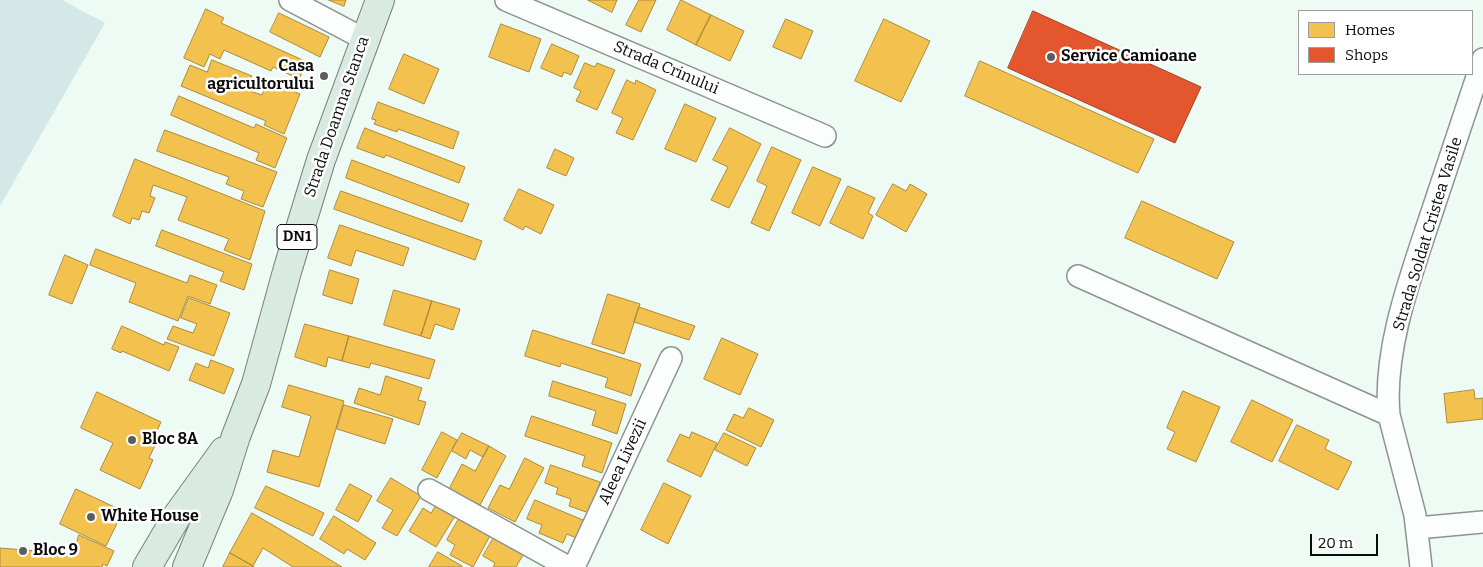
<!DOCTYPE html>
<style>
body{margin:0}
#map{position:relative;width:1483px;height:567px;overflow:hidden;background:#eefaf4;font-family:Bitter,serif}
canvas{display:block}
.legend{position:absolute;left:1298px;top:10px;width:175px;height:65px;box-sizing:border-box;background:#fff;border:1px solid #9d9d9d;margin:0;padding:6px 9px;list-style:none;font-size:15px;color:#0b0b0b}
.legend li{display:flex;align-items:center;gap:10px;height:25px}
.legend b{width:25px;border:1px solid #9d9d9d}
.scale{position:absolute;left:1310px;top:534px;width:68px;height:22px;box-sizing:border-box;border:2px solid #0b0b0b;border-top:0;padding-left:6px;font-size:15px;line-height:18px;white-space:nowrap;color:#0b0b0b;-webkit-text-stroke:4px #fff;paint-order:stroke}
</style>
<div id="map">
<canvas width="1483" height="567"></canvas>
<ul class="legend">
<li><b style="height:14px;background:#f2c14e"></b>Homes</li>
<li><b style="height:14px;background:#e4572e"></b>Shops</li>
</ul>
<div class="scale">20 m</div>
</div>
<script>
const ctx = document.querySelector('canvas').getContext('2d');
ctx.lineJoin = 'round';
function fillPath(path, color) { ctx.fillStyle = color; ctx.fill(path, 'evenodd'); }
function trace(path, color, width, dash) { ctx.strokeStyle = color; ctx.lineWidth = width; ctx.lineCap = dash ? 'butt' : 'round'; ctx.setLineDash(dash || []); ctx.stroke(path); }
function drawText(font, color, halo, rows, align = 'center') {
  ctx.font = font + ' Bitter,serif'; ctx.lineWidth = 5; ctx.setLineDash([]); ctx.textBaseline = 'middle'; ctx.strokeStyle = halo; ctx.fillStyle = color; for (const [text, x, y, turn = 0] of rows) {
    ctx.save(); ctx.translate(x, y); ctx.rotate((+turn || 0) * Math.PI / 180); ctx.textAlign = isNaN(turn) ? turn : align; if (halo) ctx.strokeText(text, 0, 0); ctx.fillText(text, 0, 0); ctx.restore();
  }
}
fillPath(new Path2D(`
 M0 0H62L105 23 0 206Z`), '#d4e8e7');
const homes = new Path2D(`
 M329 0H346L344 6Z
 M588 0H617L612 12Z
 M639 0H656L641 32 626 25Z
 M681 0 711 15 696 45 667 30Z
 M206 9 224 18 221 23 307 62 299 79 273 67 271 71 224 50 220 59 210 54 204 67 184 58Z
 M279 13 329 37 320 57 270 32Z
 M711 15 744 31 730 61 696 45Z
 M786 19 813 31 801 59 773 47Z
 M884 19 930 41 901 102 855 81Z
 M501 24 541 39 529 72 489 57Z
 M552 44 579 56 571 75 564 72 562 77 541 68Z
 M404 54 439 69 424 104 389 89Z
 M212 60 252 76 247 90 262 95 268 81 300 94 284 134 264 125 266 121 181 86 190 65 207 72Z
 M980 61 1154 139 1138 173 965 96Z
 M585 63 595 67 597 63 615 70 597 110 576 101 581 91 574 88Z
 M627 80 635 84 636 80 656 90 633 140 616 133 623 118 612 113Z
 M179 96 254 128 256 124 287 138 275 168 256 160 259 153 171 115Z
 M378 102 459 132 453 149 398 129 397 132 374 124 376 120 372 119Z
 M685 104 716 118 696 162 665 149Z
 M365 128 465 167 459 183 386 155 384 158 357 148Z
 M730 128 761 144 729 208 711 200 728 167 713 160Z
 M165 130 277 172 263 207 241 199 244 191 226 184 229 177 157 151Z
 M772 147 801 160 769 231 751 223 767 186 757 181Z
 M555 149 574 158 566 176 547 168Z
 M135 159 265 211 250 260 224 250 229 239 178 220 187 197 153 185 150 196 155 198 149 213 142 211 139 220 132 218 130 224 113 216Z
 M352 160 469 204 462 222 346 178Z
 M813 167 841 179 820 226 792 213Z
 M893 184 906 191 910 184 927 194 906 232 876 215Z
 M848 186 875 198 868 213 873 216 863 239 830 223Z
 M519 189 554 205 541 234 525 226 523 230 504 220Z
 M341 191 482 241 475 260 334 209Z
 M1142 201 1234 242 1217 279 1125 238Z
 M340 225 409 248 403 266 356 250 351 266 328 258Z
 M162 230 252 264 244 290 220 281 224 272 156 246Z
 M96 249 187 283 190 275 217 285 210 304 188 296 178 321 129 302 136 283 90 265Z
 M65 255 88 265 72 304 49 295Z
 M330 270 359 279 352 304 323 295Z
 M394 290 432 301 421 336 384 325Z
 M608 294 640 304 624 354 592 344Z
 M189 298 230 313 214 356 167 339 173 326 193 333 197 324 181 318Z
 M432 301 460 309 453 330 435 324 430 339 421 336Z
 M639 307 695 326 689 340 634 322Z
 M305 324 349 336 342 361 328 357 326 367 295 357Z
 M122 326 164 345 165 342 179 347 169 371 122 351 121 353 112 349Z
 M533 330 641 364 631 396 605 387 608 378 561 363 560 367 525 356Z
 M349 336 435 360 429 379 371 363 369 368 342 361Z
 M722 338 758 354 740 395 704 379Z
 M211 360 234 369 224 394 189 380 196 363 208 368Z
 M386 376 422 388 418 400 426 402 419 425 354 403 359 388 380 395Z
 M553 381 626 404 617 434 592 425 596 411 549 396Z
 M289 385 344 401 319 487 267 472 273 450 299 457 311 416 282 407Z
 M1474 390 1475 399 1483 398V419L1447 423 1444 394Z
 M1183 391 1220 407 1196 462 1167 449 1175 432 1167 428Z
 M97 392 161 422 155 435 159 437 149 458 153 460 140 489 100 470 113 443 81 428Z
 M1252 400 1293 420 1272 462 1231 442Z
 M344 405 393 419 385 444 337 429Z
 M749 408 774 420 761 447 726 430 734 414 743 418Z
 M532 416 612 443 602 473 582 466 585 456 525 436Z
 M1297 425 1329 440 1325 449 1352 462 1338 490 1279 461Z
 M442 432 457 440 437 478 422 470Z
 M692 432 717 443 701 477 667 461 680 434 689 438Z
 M462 433 489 446 483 457 470 450 466 459 452 451Z
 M724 433 756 448 747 466 715 450Z
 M489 446 506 456 480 505 449 489 462 464 475 471Z
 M525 458 544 468 515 522 488 508 500 485 509 489Z
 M551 465 600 482 589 513 569 506 571 499 556 494 558 488 545 483Z
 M391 478 421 496 397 536 382 528 393 510 377 501Z
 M664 483 691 496 668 544 641 530Z
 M350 484 372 496 358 522 336 510Z
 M266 486 324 513 313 536 255 508Z
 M76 489 123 511 106 546 60 524Z
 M535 500 583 520 576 538 567 534 563 543 539 533 542 525 527 519Z
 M436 505 455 516 436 547 409 531 423 508 431 513Z
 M252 513 276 527 342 567H293L263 548 253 566 230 553Z
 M461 515 492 532 473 567 450 555 455 545 447 540Z
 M334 516 376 543 365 560 347 549 344 554 320 539Z
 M496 534 526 550 516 567H493L495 563 483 556Z
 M79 535 114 551 107 566 103 564 102 567H0V548L73 554Z
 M438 552 462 566V567H429Z
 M230 553 253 566 254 567H223Z`);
fillPath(homes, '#f2c14e');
trace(homes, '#ad8a3a', 1);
const shops = new Path2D(`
 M1033 11 1201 87 1175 143 1008 68Z`);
fillPath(shops, '#e4572e');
trace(shops, '#a34024', 1);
const minor = new Path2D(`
 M290 0 364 39
 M506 0 825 136
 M1078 276 1389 415
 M429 490 568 567
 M1417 528 1483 522
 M574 567 671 358
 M1421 567 1415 515 1389 415C1383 351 1410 278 1430 218 1448 165 1465 112 1483 59`);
const primary = new Path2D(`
 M147 567 177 516 224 451
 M187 567 219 490 236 436 256 384 288 268 321 160 380 0`);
trace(minor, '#8d9390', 24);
trace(primary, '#7a807d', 30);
trace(minor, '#fcfefd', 21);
trace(primary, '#d9eae1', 28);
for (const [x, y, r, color] of [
 [1051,57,5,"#5a5f5d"],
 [324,76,5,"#5a5f5d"],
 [132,440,5,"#5a5f5d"],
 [91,517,5,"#5a5f5d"],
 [23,551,5,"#5a5f5d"]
]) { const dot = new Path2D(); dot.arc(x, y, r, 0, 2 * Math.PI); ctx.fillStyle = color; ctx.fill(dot); trace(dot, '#fff', 2); }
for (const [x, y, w] of [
 [297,237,40]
]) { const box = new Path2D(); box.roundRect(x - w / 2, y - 12.5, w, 25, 4); ctx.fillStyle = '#fff'; ctx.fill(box); trace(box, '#0b0b0b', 1); }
drawText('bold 15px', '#0b0b0b', null, [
 ["DN1",297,237]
]);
drawText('bold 16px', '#0b0b0b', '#fff', [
 ["Service Camioane",1061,57],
 ["Casa",314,67,"right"],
 ["agricultorului",314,85,"right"],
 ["Bloc 8A",142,440],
 ["White House",101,517],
 ["Bloc 9",33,551]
], 'left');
drawText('16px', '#0b0b0b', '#fff', [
 ["Strada Crinului",666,68,23],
 ["Strada Doamna Stanca",337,117,-71],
 ["Strada Soldat Cristea Vasile",1428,234,-73],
 ["Aleea Livezii",623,462,-65]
]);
</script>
